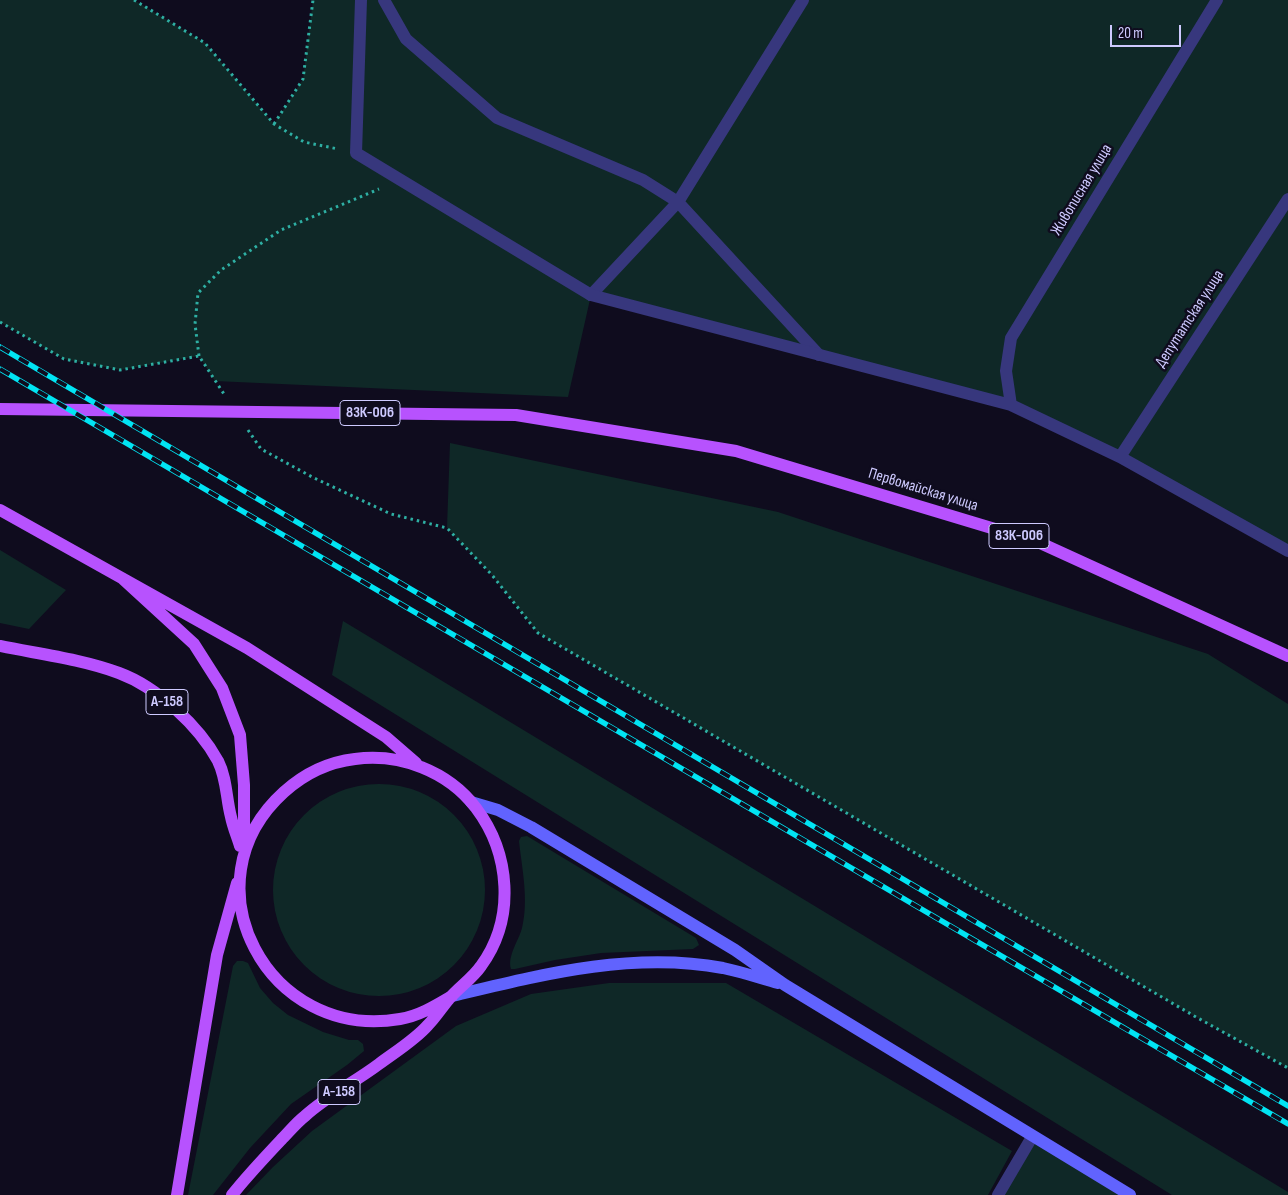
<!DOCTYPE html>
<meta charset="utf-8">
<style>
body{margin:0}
#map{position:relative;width:1288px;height:1195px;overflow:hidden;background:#0f0c1e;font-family:"Sofia Sans Condensed",sans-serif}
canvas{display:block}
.scale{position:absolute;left:1110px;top:25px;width:71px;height:22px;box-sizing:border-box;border:2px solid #cecaff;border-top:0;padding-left:6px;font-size:15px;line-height:18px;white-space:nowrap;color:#cecaff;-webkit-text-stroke:4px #0f0c1e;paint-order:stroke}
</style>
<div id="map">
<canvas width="1288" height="1195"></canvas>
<div class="scale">20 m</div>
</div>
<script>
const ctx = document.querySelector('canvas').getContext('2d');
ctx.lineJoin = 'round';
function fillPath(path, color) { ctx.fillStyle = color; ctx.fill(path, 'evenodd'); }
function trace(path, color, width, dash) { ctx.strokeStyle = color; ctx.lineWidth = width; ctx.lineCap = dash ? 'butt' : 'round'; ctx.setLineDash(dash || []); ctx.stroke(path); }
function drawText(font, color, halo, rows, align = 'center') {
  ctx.font = font + ' "Sofia Sans Condensed",sans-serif'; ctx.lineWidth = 5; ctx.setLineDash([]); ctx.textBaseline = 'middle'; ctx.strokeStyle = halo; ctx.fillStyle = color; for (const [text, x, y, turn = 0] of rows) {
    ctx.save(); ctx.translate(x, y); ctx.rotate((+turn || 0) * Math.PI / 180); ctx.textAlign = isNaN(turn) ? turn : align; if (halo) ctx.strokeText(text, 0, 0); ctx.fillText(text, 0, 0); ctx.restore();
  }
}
fillPath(new Path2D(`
 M0 0H134L205 43 274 124 303 79 313 0H1288V551L1011 405 591 295 568 397 215 381 199 356 120 370 64 359 0 322Z
 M450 443 778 512 1208 654 1288 704V1068L1196 1017 538 633 492 575 447 528Z
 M0 550 66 590 29 629 0 623Z
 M343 621 1288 1192V1195H1172L332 675Z
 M273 890a106 106 0 1 1 212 0a106 106 0 1 1-212 0Z
 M527 836 696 938 699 945 693 949 601 953 555 960 515 969H511C507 956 519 940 522 928 529 900 522 869 519 841L521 837Z
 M237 961H243L248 963 260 988 273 1003 288 1015 323 1032 349 1040H358L363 1044 364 1051 347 1065 291 1104 250 1148 213 1195H188L233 966Z
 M609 983H726L1012 1151 988 1195H246L273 1167 312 1131 456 1026 531 994Z
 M1032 1137 1130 1195H998Z`), '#0f2827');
trace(new Path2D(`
 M134 0 205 43 274 124 304 142 338 149
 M274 124 303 79 313 0
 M0 322 64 359 120 370 199 356 224 394
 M199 356 195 324 198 293 221 270 281 230 379 189
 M248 430 261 449 314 478 391 514 447 528 492 575 538 633 1196 1017 1288 1068`), '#2eafa3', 3, [2.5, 4]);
trace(new Path2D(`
 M384 0 406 39 497 118 643 180 678 202 819 355
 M591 295 678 202 803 0`), '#37377d', 12);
trace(new Path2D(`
 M361 0 356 153 591 295 1011 405 1120 457 1288 551
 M1011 405 1006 371 1011 338 1217 0
 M1120 457 1288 199
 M998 1195 1032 1137`), '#37377d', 12);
trace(new Path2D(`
 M471 802 498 810 531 827 735 950 785 985 1130 1195
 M452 996C540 975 631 951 723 968 742 972 760 978 778 983`), '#6163fe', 12);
trace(new Path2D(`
 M0 409 516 415 736 451 1038 542 1288 656
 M0 510 247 648 386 737 416 763
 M122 578 194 644 222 688 240 735 244 785V847
 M0 646C39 654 81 659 119 673 157 687 199 726 218 761 227 779 226 798 231 817 233 827 237 836 240 846
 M177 1195 217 955 237 883
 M232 1195C247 1176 264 1158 281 1140 289 1132 296 1123 305 1116 327 1096 355 1082 379 1064 395 1052 415 1040 428 1025 436 1017 442 1007 449 999 459 987 472 979 481 966 516 918 510 853 476 808 448 771 400 753 355 759 329 762 304 774 284 792 183 883 268 1042 400 1019 419 1016 435 1006 452 996`), '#b752fe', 12);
const rail = new Path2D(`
 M0 347 1288 1106
 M0 369 1288 1124`);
trace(rail, '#01e4f3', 5.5);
trace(rail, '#0f0c1e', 4, [11]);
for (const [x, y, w] of [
 [370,413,60],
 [1019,536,60],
 [167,702,42],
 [339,1092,42]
]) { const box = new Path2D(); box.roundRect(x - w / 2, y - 12.5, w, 25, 4); ctx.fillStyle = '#0f0c1e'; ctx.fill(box); trace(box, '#cecaff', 1); }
drawText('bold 15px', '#cecaff', null, [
 ["83К-006",370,413],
 ["83К-006",1019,536],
 ["А-158",167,702],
 ["А-158",339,1092]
]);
drawText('16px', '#cecaff', '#0f0c1e', [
 ["Живописная улица",1082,190,-59],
 ["Депутатская улица",1190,319,-57],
 ["Первомайская улица",923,490,17]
]);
</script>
